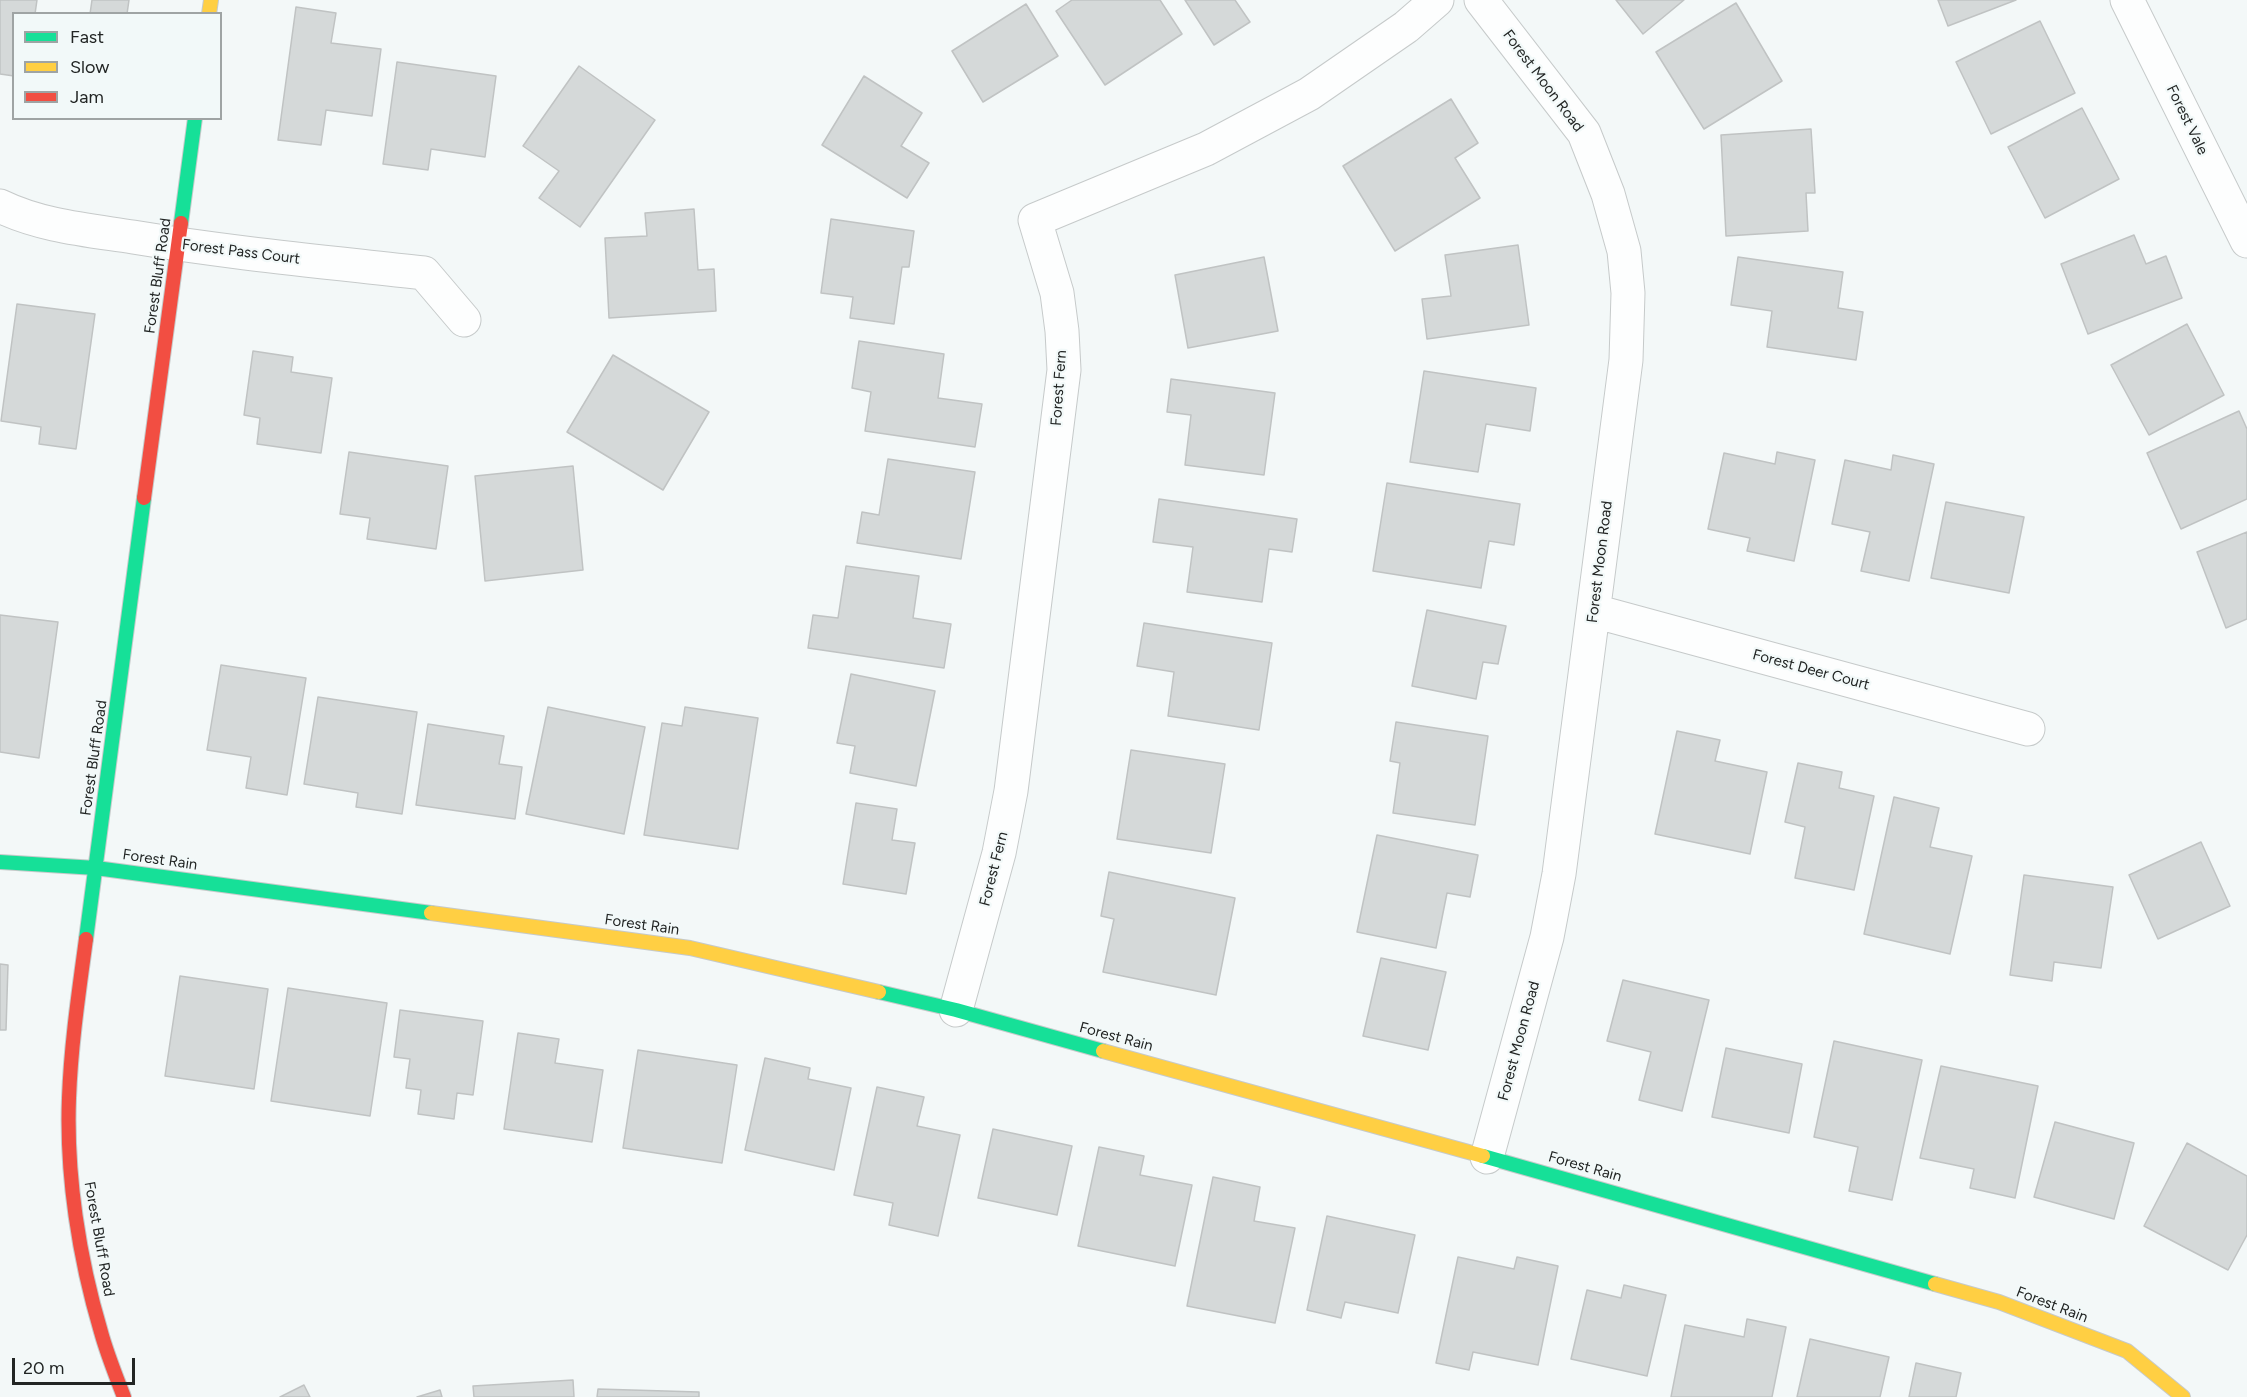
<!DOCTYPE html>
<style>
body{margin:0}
#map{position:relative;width:2247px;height:1397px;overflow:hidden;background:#f3f8f8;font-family:Figtree,sans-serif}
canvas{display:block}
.legend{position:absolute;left:12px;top:12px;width:210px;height:108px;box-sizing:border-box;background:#f2f9f9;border:2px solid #9fa4a4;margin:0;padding:8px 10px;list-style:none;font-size:18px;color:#222524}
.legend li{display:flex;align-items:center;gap:12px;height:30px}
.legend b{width:30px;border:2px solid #9fa4a4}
.scale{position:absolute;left:12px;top:1358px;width:123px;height:27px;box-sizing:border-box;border:3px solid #222524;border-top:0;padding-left:8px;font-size:18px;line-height:21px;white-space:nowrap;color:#222524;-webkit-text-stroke:4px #f2f9f9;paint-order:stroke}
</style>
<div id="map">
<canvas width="2247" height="1397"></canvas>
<ul class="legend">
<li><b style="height:8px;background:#16e098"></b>Fast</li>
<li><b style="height:8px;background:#ffcf43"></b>Slow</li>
<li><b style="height:8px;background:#f24e42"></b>Jam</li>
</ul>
<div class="scale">20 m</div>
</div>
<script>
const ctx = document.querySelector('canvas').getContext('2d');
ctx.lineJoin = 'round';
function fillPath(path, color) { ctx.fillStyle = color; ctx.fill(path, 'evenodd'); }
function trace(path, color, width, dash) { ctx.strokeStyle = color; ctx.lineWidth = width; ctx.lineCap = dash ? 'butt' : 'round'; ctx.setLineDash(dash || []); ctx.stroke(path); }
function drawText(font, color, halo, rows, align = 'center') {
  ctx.font = font + ' Figtree,sans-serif'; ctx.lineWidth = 4.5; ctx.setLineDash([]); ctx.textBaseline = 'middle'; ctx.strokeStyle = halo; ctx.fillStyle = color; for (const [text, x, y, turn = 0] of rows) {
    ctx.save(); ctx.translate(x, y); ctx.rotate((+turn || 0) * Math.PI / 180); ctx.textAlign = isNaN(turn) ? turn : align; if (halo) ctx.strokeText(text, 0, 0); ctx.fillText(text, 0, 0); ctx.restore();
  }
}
const building = new Path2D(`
 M0 0H37L35 14H14V76L0 74Z
 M92 0H129L127 14H90Z
 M1072 0H1160L1182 34 1105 85 1056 11Z
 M1185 0H1235L1250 22 1214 45Z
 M1616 0H1684L1643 34Z
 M1938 0H2016L1948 26Z
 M1736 3 1782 81 1704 129 1656 52Z
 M1026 4 1058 56 983 102 952 51Z
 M296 7 336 13 331 43 381 49 372 116 326 110 321 145 278 140Z
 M2040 21 2075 93 1991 134 1956 62Z
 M397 62 496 76 485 157 431 149 428 170 383 164Z
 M579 66 655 120 580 227 539 198 559 171 523 146Z
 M864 76 922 113 901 146 929 163 907 198 822 145Z
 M1451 99 1478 143 1455 158 1480 198 1395 251 1343 166Z
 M2082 108 2119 179 2045 218 2008 147Z
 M1811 129 1815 193H1806L1808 231 1726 236 1721 135Z
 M694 209 698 270 714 269 716 311 609 318 605 238 647 236 645 213Z
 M831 219 914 231 909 267H902L894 324 850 318 853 297 821 293Z
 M2134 235 2146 264 2166 256 2182 298 2088 334 2061 264Z
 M1518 245 1529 325 1427 339 1422 299 1451 296 1445 255Z
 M1264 257 1278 331 1188 348 1175 275Z
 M1738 257 1843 272 1838 308 1863 312 1856 360 1767 347 1772 311 1731 305Z
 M17 304 95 314 76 449 39 444 41 427 1 421Z
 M2187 324 2224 395 2149 435 2111 365Z
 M859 341 944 354 938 398 982 404 975 447 865 431 871 392 852 388Z
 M253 351 293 357 291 372 332 378 321 453 257 444 260 418 244 415Z
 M613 355 709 412 663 490 567 432Z
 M1424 371 1536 388 1530 431 1486 424 1478 472 1410 462Z
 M1171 379 1275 393 1264 475 1185 465 1191 415 1167 412Z
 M2239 411 2247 429V499L2181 529 2147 453Z
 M349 452 448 466 436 549 367 539 370 518 340 514Z
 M1777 452 1815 460 1794 561 1747 551 1750 538 1708 529 1724 453 1775 464Z
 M1893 455 1934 464 1909 581 1861 571 1870 532 1832 524 1845 460 1891 470Z
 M888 459 975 472 961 559 857 543 862 512 879 515Z
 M573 466 583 570 485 581 475 476Z
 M1387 483 1520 504 1514 545 1489 541 1481 588 1373 571Z
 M1159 499 1297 519 1292 552 1269 549 1262 602 1187 592 1193 547 1153 542Z
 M1946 502 2024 517 2009 593 1931 578Z
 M2247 532V619L2226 628 2197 552Z
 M846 566 919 576 913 618 951 624 944 668 808 648 813 615 838 618Z
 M1427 610 1506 626 1498 664 1483 662 1476 699 1412 686Z
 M0 615 58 622 39 758 0 752Z
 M1144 623 1272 643 1259 730 1168 716 1174 672 1137 666Z
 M221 665 306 678 287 795 246 788 251 757 207 750Z
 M851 674 935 691 916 786 850 773 855 746 837 743Z
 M318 697 417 712 402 814 356 807 358 793 304 784Z
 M548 707 645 727 624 834 526 814Z
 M685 707 758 718 738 849 644 835 662 723 682 726Z
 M1396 722 1488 736 1475 825 1393 813 1400 763 1390 761Z
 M428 724 504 736 499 764 522 767 515 819 416 805Z
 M1677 731 1720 740 1715 761 1767 772 1750 854 1655 834Z
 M1131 750 1225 764 1211 853 1117 839Z
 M1798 763 1842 772 1839 788 1874 796 1854 890 1795 878 1805 827 1785 822Z
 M1894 797 1939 808 1930 847 1972 856 1950 954 1864 934Z
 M856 803 897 809 892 840 915 843 906 894 843 884Z
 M1377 835 1478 855 1470 897 1447 893 1436 948 1357 932Z
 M2201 842 2230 906 2158 939 2129 875Z
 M1109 872 1235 898 1216 995 1103 972 1114 919 1101 916Z
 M2024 875 2113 887 2101 968 2054 962 2052 981 2010 975Z
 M1381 958 1446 972 1428 1050 1363 1036Z
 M0 964 8 965 6 1030H0Z
 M180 976 268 989 254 1089 165 1076Z
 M1623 980 1709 1000 1682 1111 1639 1100 1651 1052 1607 1041Z
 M288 988 387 1003 370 1116 271 1101Z
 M400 1010 483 1021 473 1095 457 1093 454 1119 418 1114 421 1090 406 1088 410 1059 394 1057Z
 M518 1033 559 1039 555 1063 603 1070 592 1142 504 1129Z
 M1834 1041 1922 1060 1892 1200 1849 1191 1858 1147 1814 1137Z
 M1726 1048 1802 1064 1789 1133 1712 1117Z
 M638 1050 737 1065 722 1163 623 1148Z
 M765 1058 810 1068 808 1079 851 1088 834 1170 745 1150Z
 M1941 1066 2038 1086 2015 1198 1970 1188 1974 1169 1920 1158Z
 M877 1087 924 1097 917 1126 960 1135 938 1236 889 1225 893 1203 854 1195Z
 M2055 1122 2134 1143 2114 1219 2034 1197Z
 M993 1129 1072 1146 1057 1215 978 1198Z
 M2187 1143 2247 1176V1235L2228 1270 2144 1226Z
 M1099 1147 1144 1156 1140 1175 1192 1185 1175 1266 1078 1246Z
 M1213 1177 1260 1187 1254 1221 1295 1228 1275 1323 1187 1306Z
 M1327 1216 1415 1235 1398 1313 1345 1302 1341 1318 1307 1310Z
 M1458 1257 1514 1269 1517 1257 1558 1266 1538 1365 1473 1352 1469 1370 1436 1363Z
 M1624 1285 1666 1295 1647 1376 1571 1359 1587 1290 1621 1298Z
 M1747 1319 1786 1327 1772 1397H1671L1685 1325 1744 1337Z
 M1810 1339 1889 1357 1880 1397H1797Z
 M1916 1363 1961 1373 1956 1397H1909Z
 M573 1380 574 1397H474L473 1386Z
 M304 1385 310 1397H280Z
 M598 1389 699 1392V1397H597Z
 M440 1390 442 1397H417Z`);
fillPath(building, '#d5d9d9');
trace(building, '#c0c3c3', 1.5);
const street = new Path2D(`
 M1481 0 1584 133 1608 194 1624 251 1628 293 1626 360 1559 874 1547 937 1487 1157
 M2127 0 2247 241
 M0 206C41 226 88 230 133 237 230 253 327 262 424 273L464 320
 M1594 611 2028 729
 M956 1010 999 853 1011 791 1064 370 1062 331 1057 293 1035 220 1206 149 1309 94 1406 27 1437 0`);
const fast = new Path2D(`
 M181 223 195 118
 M0 862 96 868 431 913
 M86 939 144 498
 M879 992 956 1010 1103 1051
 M1483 1156 1935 1284`);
const slow = new Path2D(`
 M209 14 211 0
 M431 913 690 948 879 992
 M1103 1051 1483 1156
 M1935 1284 1999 1302 2127 1351 2183 1397`);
const jam = new Path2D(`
 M144 498 181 223
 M86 939C79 991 71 1044 69 1098 66 1175 79 1258 101 1332 107 1354 116 1376 124 1397`);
trace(street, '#c6caca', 35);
trace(fast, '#c6caca', 16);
trace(slow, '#c6caca', 16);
trace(jam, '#c6caca', 16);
trace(street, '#fdfefe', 33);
trace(fast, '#16e098', 14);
trace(slow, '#ffcf43', 14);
trace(jam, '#f24e42', 14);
drawText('15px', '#222524', '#f2f9f9', [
 ["Forest Moon Road",1543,81,53],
 ["Forest Vale",2187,120,64],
 ["Forest Pass Court",241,252,7],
 ["Forest Bluff Road",158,276,-82],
 ["Forest Fern",1059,388,-86],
 ["Forest Moon Road",1600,562,-83],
 ["Forest Deer Court",1811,670,15],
 ["Forest Bluff Road",94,758,-82],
 ["Forest Rain",160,860,8],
 ["Forest Fern",994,869,-76],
 ["Forest Rain",642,925,8],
 ["Forest Rain",1116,1037,15],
 ["Forest Moon Road",1519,1041,-75],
 ["Forest Rain",1585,1167,16],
 ["Forest Bluff Road",99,1239,80],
 ["Forest Rain",2052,1305,21]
]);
</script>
